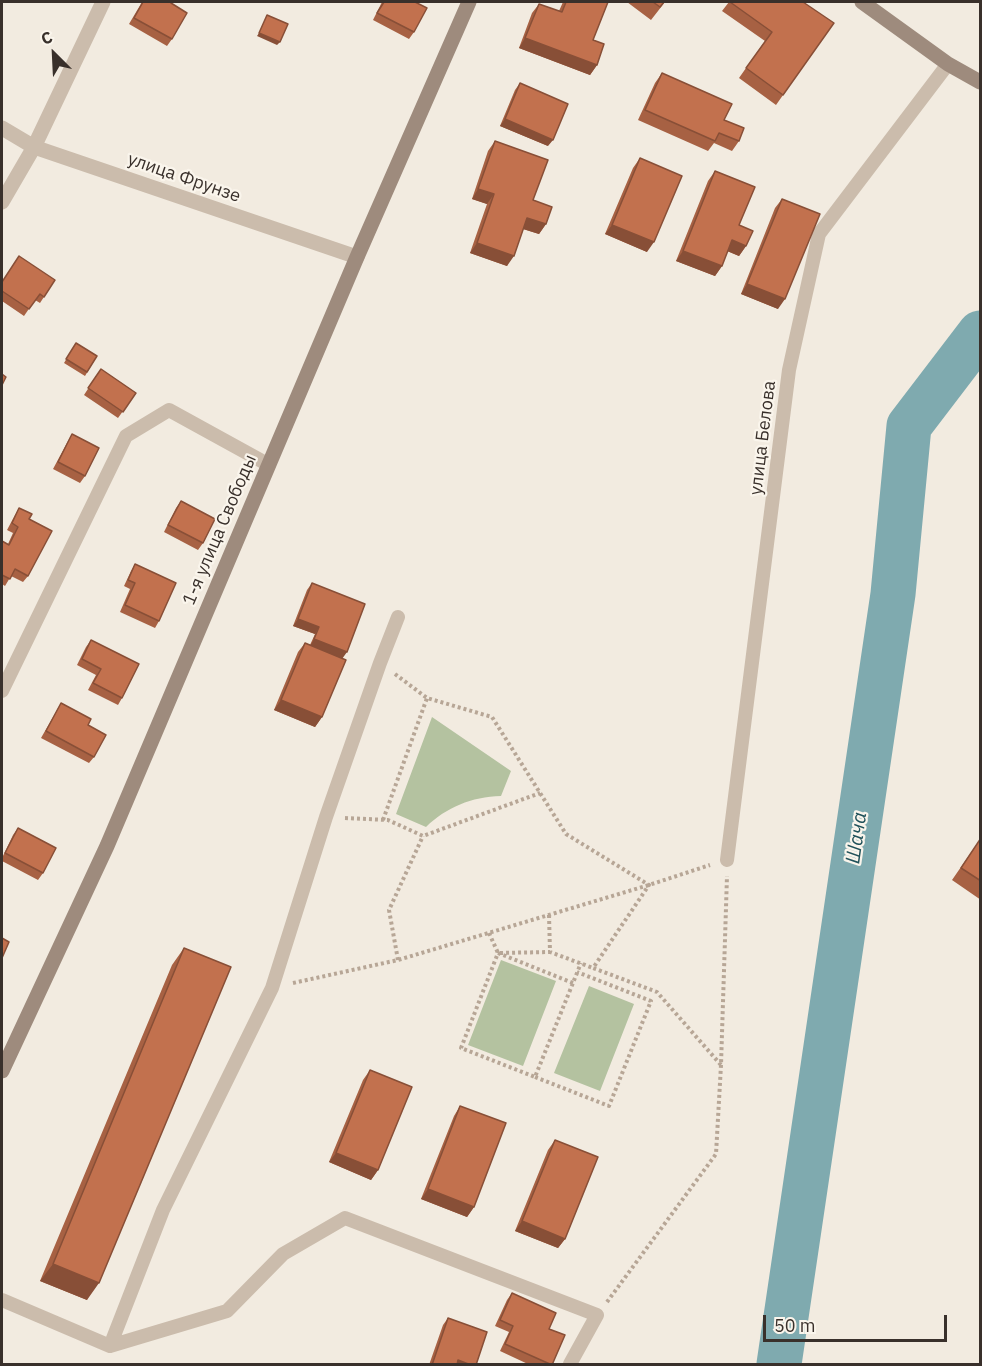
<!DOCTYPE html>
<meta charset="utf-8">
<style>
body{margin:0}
#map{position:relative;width:982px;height:1366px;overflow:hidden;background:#f2ebe0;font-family:"IBM Plex Sans",sans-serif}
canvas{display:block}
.frame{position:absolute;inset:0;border:3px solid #39302b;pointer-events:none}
.north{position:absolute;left:24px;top:24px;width:60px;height:60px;-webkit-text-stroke:4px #faf5ec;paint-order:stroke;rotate:336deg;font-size:16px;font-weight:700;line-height:24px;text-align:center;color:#39302b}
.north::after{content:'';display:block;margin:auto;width:21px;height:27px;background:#39302b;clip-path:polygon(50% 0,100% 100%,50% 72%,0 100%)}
.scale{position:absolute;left:763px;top:1315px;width:184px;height:27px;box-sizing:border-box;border:3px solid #39302b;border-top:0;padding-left:8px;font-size:18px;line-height:21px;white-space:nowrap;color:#39302b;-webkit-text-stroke:4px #faf5ec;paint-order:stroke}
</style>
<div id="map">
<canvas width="982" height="1366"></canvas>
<div class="frame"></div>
<div class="north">С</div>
<div class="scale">50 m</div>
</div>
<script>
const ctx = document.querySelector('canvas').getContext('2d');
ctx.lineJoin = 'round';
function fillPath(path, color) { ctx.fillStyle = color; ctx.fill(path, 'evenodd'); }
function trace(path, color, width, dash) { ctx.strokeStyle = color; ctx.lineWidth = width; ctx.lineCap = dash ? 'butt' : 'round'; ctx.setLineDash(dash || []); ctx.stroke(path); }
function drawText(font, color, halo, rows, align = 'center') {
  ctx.font = font + ' "IBM Plex Sans",sans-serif'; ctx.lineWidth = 4.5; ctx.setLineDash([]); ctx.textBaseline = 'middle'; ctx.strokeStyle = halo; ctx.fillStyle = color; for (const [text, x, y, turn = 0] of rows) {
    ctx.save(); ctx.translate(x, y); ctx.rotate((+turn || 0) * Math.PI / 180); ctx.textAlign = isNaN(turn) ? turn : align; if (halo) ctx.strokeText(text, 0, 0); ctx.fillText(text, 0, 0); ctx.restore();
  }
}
fillPath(new Path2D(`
 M432 717 511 771 501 796C471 797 447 807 426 827L396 814Z
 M501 960 556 981 523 1066 468 1045Z
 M589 986 634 1004 600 1091 554 1073Z`), '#b4c2a0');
trace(new Path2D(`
 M779 1364 893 594 909 426 980 333`), '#7faaaf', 45);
trace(new Path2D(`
 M395 674 427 698 492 717 566 834 649 885 593 968 657 992 721 1065 727 876
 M345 818 388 820 423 836 540 793
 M383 820 427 698
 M549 915 550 952 593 968
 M489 933 498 953 550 952
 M398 960 389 910 423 836
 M293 983 398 960 649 885 710 865
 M573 983 498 953 461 1048 535 1077 581 963
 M535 1077 609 1106 651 1001 577 972
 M607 1302 716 1154 721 1065`), '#b7a696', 4, [3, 3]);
trace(new Path2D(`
 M2 691 126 436 169 410 269 465
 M727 860 789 370 819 234 948 64
 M2 1300 110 1346 227 1311 283 1254 345 1218 597 1315 570 1364
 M110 1346 163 1210 272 988 326 817 380 663 398 617`), '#cbbcac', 14);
trace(new Path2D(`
 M2 128 34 147 357 257
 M2 202 34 147 103 2`), '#cbbcac', 15);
trace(new Path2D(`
 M862 2 948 64 980 82
 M2 1071 107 846 357 257 469 2`), '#9e8b7d', 15);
fillPath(new Path2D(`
 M142 2H172L171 3 172 39 167 46 129 24Z
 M382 2H415L414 32 409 39 373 20Z
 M563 2H608L593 40 597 65 590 75 519 48 532 13 539 4 559 11Z
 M627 2H665L651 20Z
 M729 2 834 23 776 105 739 78 765 41 722 11Z
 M662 73 724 120 739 141 732 151 714 143 708 151 638 120 655 83Z
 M520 83 548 146 500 126 515 90Z
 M495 141 533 200 546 224 539 234 523 229 507 266 470 253 487 204 472 199 488 151Z
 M640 158 647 252 605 234 633 168Z
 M715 171 739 225 746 246 739 256 727 251 722 266 715 276 676 261 708 181Z
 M782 199 778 309 741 294 775 208Z
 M55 280 40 303 35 300 24 316 2 301V282Z
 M76 343 97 356 85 376 64 363Z
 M101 369 136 393 118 418 84 395Z
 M72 434 85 476 80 483 53 469 68 441Z
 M181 501 203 543 198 550 164 532 176 508Z
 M19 508 29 519 28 576 23 582 11 576 5 586 2 584V541L8 544 13 533 7 530 15 515Z
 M135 564 159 621 155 628 120 612 130 589 124 586 131 571Z
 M312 583 342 658 322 717 315 727 274 710 298 652 305 643 310 645 315 634 293 626 307 590Z
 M91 640 122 698 118 705 88 690 96 675 77 665 86 647Z
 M61 703 88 725 94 757 89 763 41 738Z
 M18 828 43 873 38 880 2 861V858L13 835Z
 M981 838V900L952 880Z
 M184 948 87 1300 40 1281 172 965Z
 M370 1070 378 1170 371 1180 329 1162 363 1080Z
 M460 1106 474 1207 467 1217 421 1199 454 1116Z
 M555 1140 565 1239 558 1248 515 1231 548 1150Z
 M512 1293 549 1329 552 1365H530L500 1351 509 1332 495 1326 507 1300Z
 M448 1318 476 1365H429L443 1325Z`), '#a76143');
fillPath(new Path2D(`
 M259 33 280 42 277 45 257 36Z
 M525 38 597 65 590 75 519 48Z
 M505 119 553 140 548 146 500 126Z
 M478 189 494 194 487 204 472 199Z
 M527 218 546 224 539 234 520 228Z
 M612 225 654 242 647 252 605 234Z
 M732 240 746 246 739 256 725 250Z
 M477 243 514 256 507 266 470 253Z
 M683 251 722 266 715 276 676 261Z
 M747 284 785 299 778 309 741 294Z
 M298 619 319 627 315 634 293 626Z
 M314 639 347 652 342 659 310 646Z
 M281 700 322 717 315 727 274 710Z
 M336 1153 378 1170 371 1180 329 1162Z
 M428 1189 474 1207 467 1217 421 1199Z
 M522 1221 565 1239 558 1248 515 1231Z
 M53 1264 99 1283 87 1300 40 1281Z
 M458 1360 471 1365H455Z`), '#884f37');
const building = new Path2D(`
 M143 2H172L171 3 187 13 172 39 134 18Z
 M384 2H415L427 8 414 32 377 13Z
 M566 2H608L593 40 604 44 597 65 525 38 539 4 562 12Z
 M653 2H664L660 7Z
 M730 2H803L834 23 783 95 746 68 772 32Z
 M267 15 288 24 280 42 259 33Z
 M662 73 732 104 724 120 744 128 739 141 719 133 715 141 645 110Z
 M520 83 568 104 553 140 505 119Z
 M495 141 548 160 533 200 552 207 546 224 527 218 514 256 477 243 494 194 478 189Z
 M640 158 682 176 654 242 612 225Z
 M715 171 755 187 739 225 753 231 746 246 732 240 722 266 683 251Z
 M782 199 820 214 785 299 747 284Z
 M19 256 55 280 44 297 40 294 29 309 2 291V282Z
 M76 343 97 356 87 372 66 359Z
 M101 369 136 393 123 412 88 388Z
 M2 374 6 377 2 385Z
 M72 434 99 448 85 476 58 462Z
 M181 501 215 519 203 543 168 525Z
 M19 508 32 514 29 519 52 531 28 576 15 569 10 579 2 575V541L9 545 18 527 12 523Z
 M135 564 176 583 159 621 125 605 135 583 128 580Z
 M312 583 365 604 347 652 314 639 319 627 298 619Z
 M91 640 139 664 122 698 93 683 101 669 82 659Z
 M305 643 346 660 322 717 281 700Z
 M61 703 91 719 88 725 106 735 94 757 46 731Z
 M18 828 56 848 43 873 5 853Z
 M981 838V881L961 868Z
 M2 938 9 942 2 958Z
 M184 948 231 967 99 1283 53 1264Z
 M370 1070 412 1087 378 1170 336 1153Z
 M460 1106 506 1123 474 1207 428 1189Z
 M555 1140 598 1157 565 1239 522 1221Z
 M512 1293 556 1313 549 1329 565 1335 552 1365 505 1344 513 1326 500 1320Z
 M448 1318 487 1332 476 1365H471L458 1360 457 1365H432Z`);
fillPath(building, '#c2714e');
trace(building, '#884f37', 1.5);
drawText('18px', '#39302b', '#faf5ec', [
 ["улица Фрунзе",184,178,19],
 ["улица Белова",763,438,-83],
 ["1-я улица Свободы",220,530,-67]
]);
drawText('italic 20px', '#21525a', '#faf5ec', [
 ["Шача",857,838,-82]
]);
</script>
